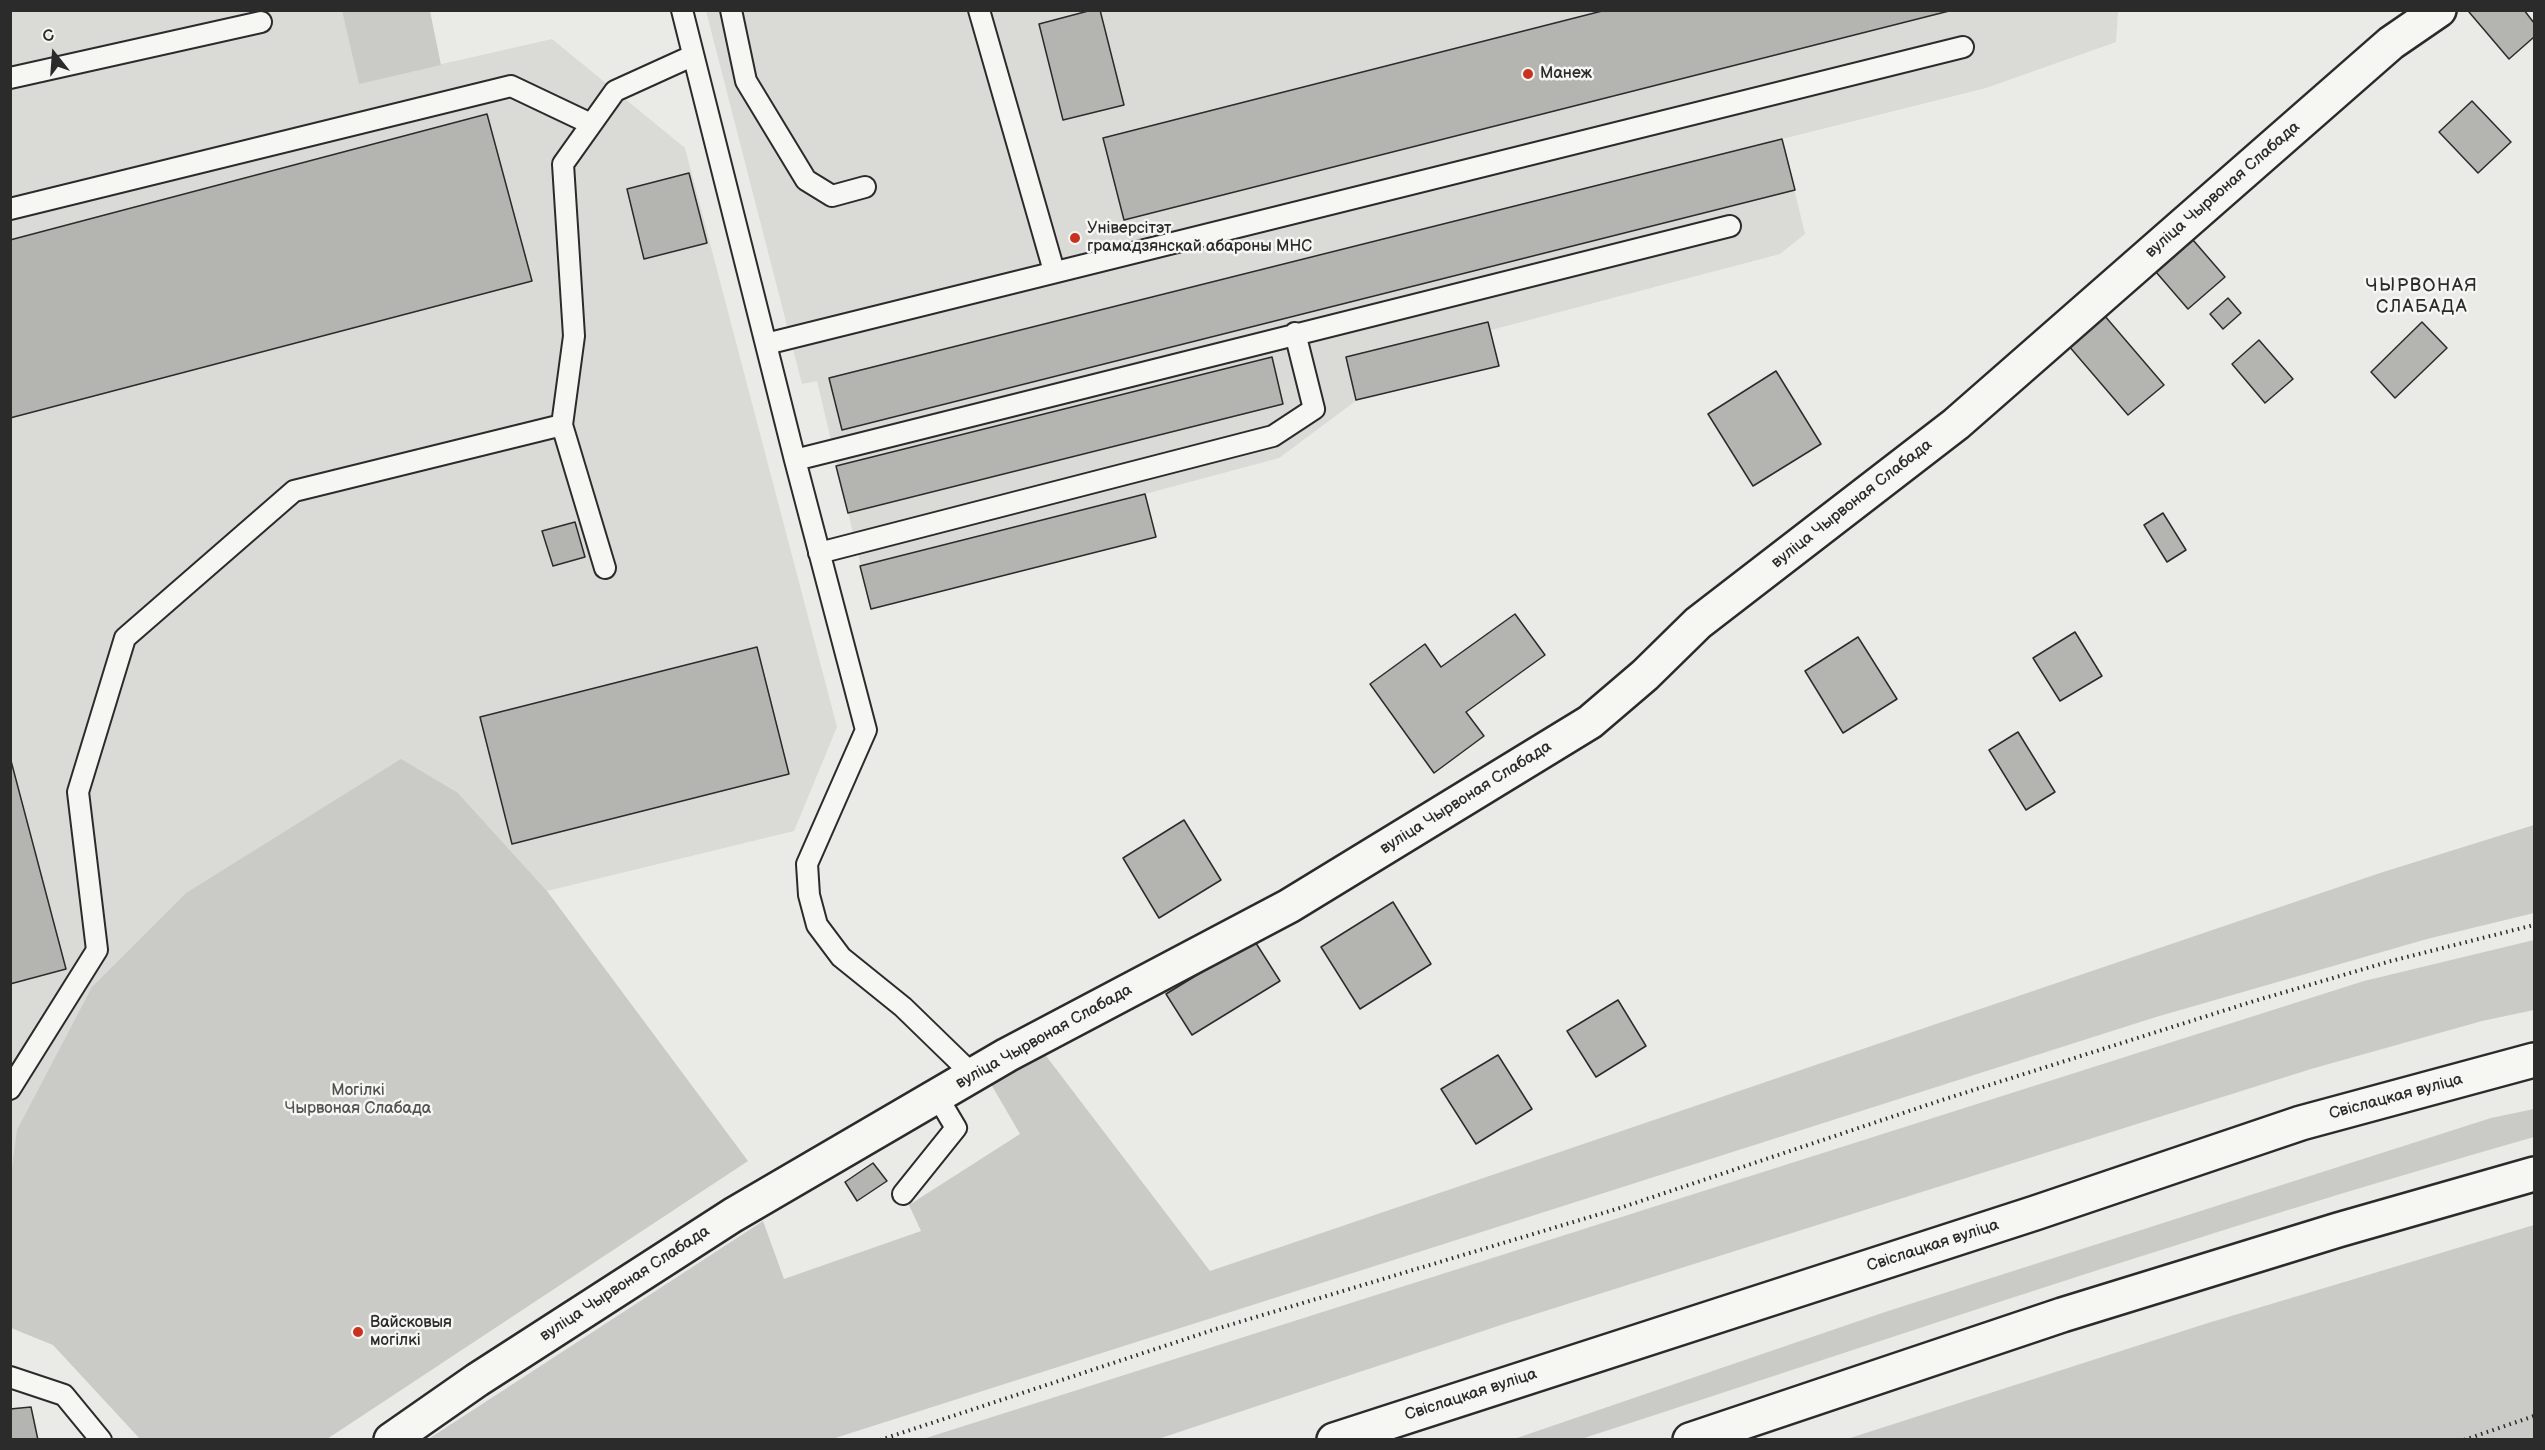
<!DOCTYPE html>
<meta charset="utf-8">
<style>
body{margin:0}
#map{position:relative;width:2545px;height:1450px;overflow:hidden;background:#eaeae6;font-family:"Balsamiq Sans",sans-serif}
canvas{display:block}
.frame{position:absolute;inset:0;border:12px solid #2b2b2b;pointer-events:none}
.north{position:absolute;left:24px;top:24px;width:60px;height:60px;-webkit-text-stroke:4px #f6f6f2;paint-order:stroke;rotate:343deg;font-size:16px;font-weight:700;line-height:24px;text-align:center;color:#2b2b2b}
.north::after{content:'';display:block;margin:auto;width:21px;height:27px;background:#2b2b2b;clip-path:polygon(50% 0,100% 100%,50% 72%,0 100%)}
</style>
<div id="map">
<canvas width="2545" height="1450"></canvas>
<div class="frame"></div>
<div class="north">С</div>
</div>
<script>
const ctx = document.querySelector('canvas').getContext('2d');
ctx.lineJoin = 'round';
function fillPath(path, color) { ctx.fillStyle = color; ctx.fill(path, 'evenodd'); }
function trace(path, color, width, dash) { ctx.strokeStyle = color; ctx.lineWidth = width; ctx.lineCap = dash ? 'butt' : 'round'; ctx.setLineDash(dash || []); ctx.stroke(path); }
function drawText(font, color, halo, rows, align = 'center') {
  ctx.font = font + ' "Balsamiq Sans",sans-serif'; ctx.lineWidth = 5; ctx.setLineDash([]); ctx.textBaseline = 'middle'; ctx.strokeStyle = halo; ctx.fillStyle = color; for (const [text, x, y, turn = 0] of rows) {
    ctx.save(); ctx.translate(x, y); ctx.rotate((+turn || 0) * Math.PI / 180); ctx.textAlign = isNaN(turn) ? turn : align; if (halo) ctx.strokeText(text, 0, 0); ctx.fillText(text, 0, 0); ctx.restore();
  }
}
fillPath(new Path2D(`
 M10 11H342L359 83 552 39 685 148 837 727 794 831 547 891 458 793 11 1183Z
 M706 11H2118L2116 42 1986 88 1782 139 1805 234 1780 254 1491 330 1499 366 1357 400 1279 458 1145 494 1156 537 871 609 817 381 802 384Z`), '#dadad6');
fillPath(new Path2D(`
 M342 11H430L441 65 359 84Z
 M401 759 458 793 547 891 748 1161 327 1439H140L53 1345 11 1328 10 1183 17 1130 92 987 186 893Z
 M2534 825V913L2427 939 2156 1017 832 1439 427 1440 763 1221 784 1279 921 1231 909 1205 1020 1134 988 1079 1040 1048 1210 1271 2380 873Z
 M2534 940V1010L2482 1021 2311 1069 1504 1324 1158 1439H923L2364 981Z
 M2534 1109V1137C2214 1228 1898 1336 1581 1439H1514L1882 1313 2491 1118Z
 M2534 1225V1439H1847L2208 1323Z`), '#cacac7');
const building = new Path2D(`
 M1092 10H1100L1124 105 1063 120 1039 24Z
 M1606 10H1953L1124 220 1103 138Z
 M2471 10H2524L2534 23V37L2509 59 2469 12Z
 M2472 101 2511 142 2478 173 2439 132Z
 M487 114 532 281 10 418V240Z
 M1782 139 1795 190 842 430 829 378Z
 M689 173 707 243 644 259 627 189Z
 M2193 240 2225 277 2188 309 2156 272Z
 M2228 298 2241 313 2223 329 2210 314Z
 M2104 315 2164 385 2128 415 2068 345Z
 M1488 322 1499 366 1356 400 1346 357Z
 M2422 322 2447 348 2395 398 2371 372Z
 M2259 340 2293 379 2265 403 2232 364Z
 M1272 357 1283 404 848 513 836 466Z
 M1776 371 1821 444 1753 486 1708 414Z
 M1145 494 1156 537 871 609 860 566Z
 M2163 513 2186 550 2167 562 2144 525Z
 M575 522 585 557 553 566 542 531Z
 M1515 614 1545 655 1466 712 1484 736 1434 773 1370 684 1425 644 1441 667Z
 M2075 632 2102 676 2060 701 2033 658Z
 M1858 637 1897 699 1843 733 1805 671Z
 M757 647 789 774 512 844 480 717Z
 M2018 732 2055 792 2026 810 1989 750Z
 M10 757 66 969 10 984Z
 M1184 820 1221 880 1159 918 1123 858Z
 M1393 902 1431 964 1360 1009 1321 947Z
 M1254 940 1280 981 1192 1035 1166 994Z
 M1618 1000 1646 1046 1596 1077 1567 1031Z
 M1498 1055 1532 1109 1476 1144 1441 1089Z
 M873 1163 887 1181 857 1201 845 1182Z
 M31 1407 38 1440H10V1409Z`);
fillPath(building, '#b4b4b1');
trace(building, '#2b2b2b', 1.5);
const lane = new Path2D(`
 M682 10 795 460 866 730 807 864 809 895 817 925 841 957 903 1007 973 1075
 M731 10 746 81 806 180 832 196 865 187
 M979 10 1054 271
 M10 78 261 22
 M10 209 511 86 591 124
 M766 344 1963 47
 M562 425 605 568
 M795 460 1730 226
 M819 553 1273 436 1314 409 1295 333
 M10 1089 97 950 78 792 125 638 294 491 562 425 574 336 563 164 615 91 692 56
 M903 1194 956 1128 937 1096
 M10 1377 64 1395 101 1440`);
const street = new Path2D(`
 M391 1440 477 1380 733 1215 1007 1055 1289 906 1590 722 1645 675 1698 623 1956 424 2391 43 2439 10`);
const primary = new Path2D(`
 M1334 1440 2035 1213 2301 1123 2534 1060
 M1690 1440 2062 1315 2338 1230 2534 1174`);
trace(lane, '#2b2b2b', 24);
trace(street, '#2b2b2b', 38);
trace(primary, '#2b2b2b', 38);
trace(new Path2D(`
 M880 1440 1216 1329 1620 1208 1942 1100 2251 1002 2391 961 2534 925
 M2464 1440 2534 1416`), '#2b2b2b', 4, [1.5, 4.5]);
trace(lane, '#f6f6f2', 20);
trace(street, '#f6f6f2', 33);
trace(primary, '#f6f6f2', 33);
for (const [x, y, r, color] of [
 [1528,74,6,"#c8321e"],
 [1075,238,6,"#c8321e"],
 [358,1332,6,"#c8321e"]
]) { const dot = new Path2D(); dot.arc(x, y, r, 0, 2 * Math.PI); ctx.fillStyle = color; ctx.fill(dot); trace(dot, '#f6f6f2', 2); }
drawText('16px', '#2b2b2b', '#f6f6f2', [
 ["Манеж",1540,74],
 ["Універсітэт",1087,229],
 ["грамадзянскай абароны МНС",1087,247],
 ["Вайсковыя",370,1323],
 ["могілкі",370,1341]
], 'left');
drawText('16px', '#2b2b2b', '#f6f6f2', [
 ["вуліца Чырвоная Слабада",2223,190,-41],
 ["вуліца Чырвоная Слабада",1852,504,-38],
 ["вуліца Чырвоная Слабада",1466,798,-32],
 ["вуліца Чырвоная Слабада",1044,1037,-29],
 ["Свіслацкая вуліца",2396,1097,-15],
 ["Свіслацкая вуліца",1933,1246,-18],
 ["вуліца Чырвоная Слабада",625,1284,-33],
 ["Свіслацкая вуліца",1471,1395,-18]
]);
drawText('16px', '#535352', '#f6f6f2', [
 ["Могілкі",358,1091],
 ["Чырвоная Слабада",358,1109]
]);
ctx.letterSpacing = '1.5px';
drawText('18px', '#2b2b2b', '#f6f6f2', [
 ["ЧЫРВОНАЯ",2422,286],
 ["СЛАБАДА",2422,307]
]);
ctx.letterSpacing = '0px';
</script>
